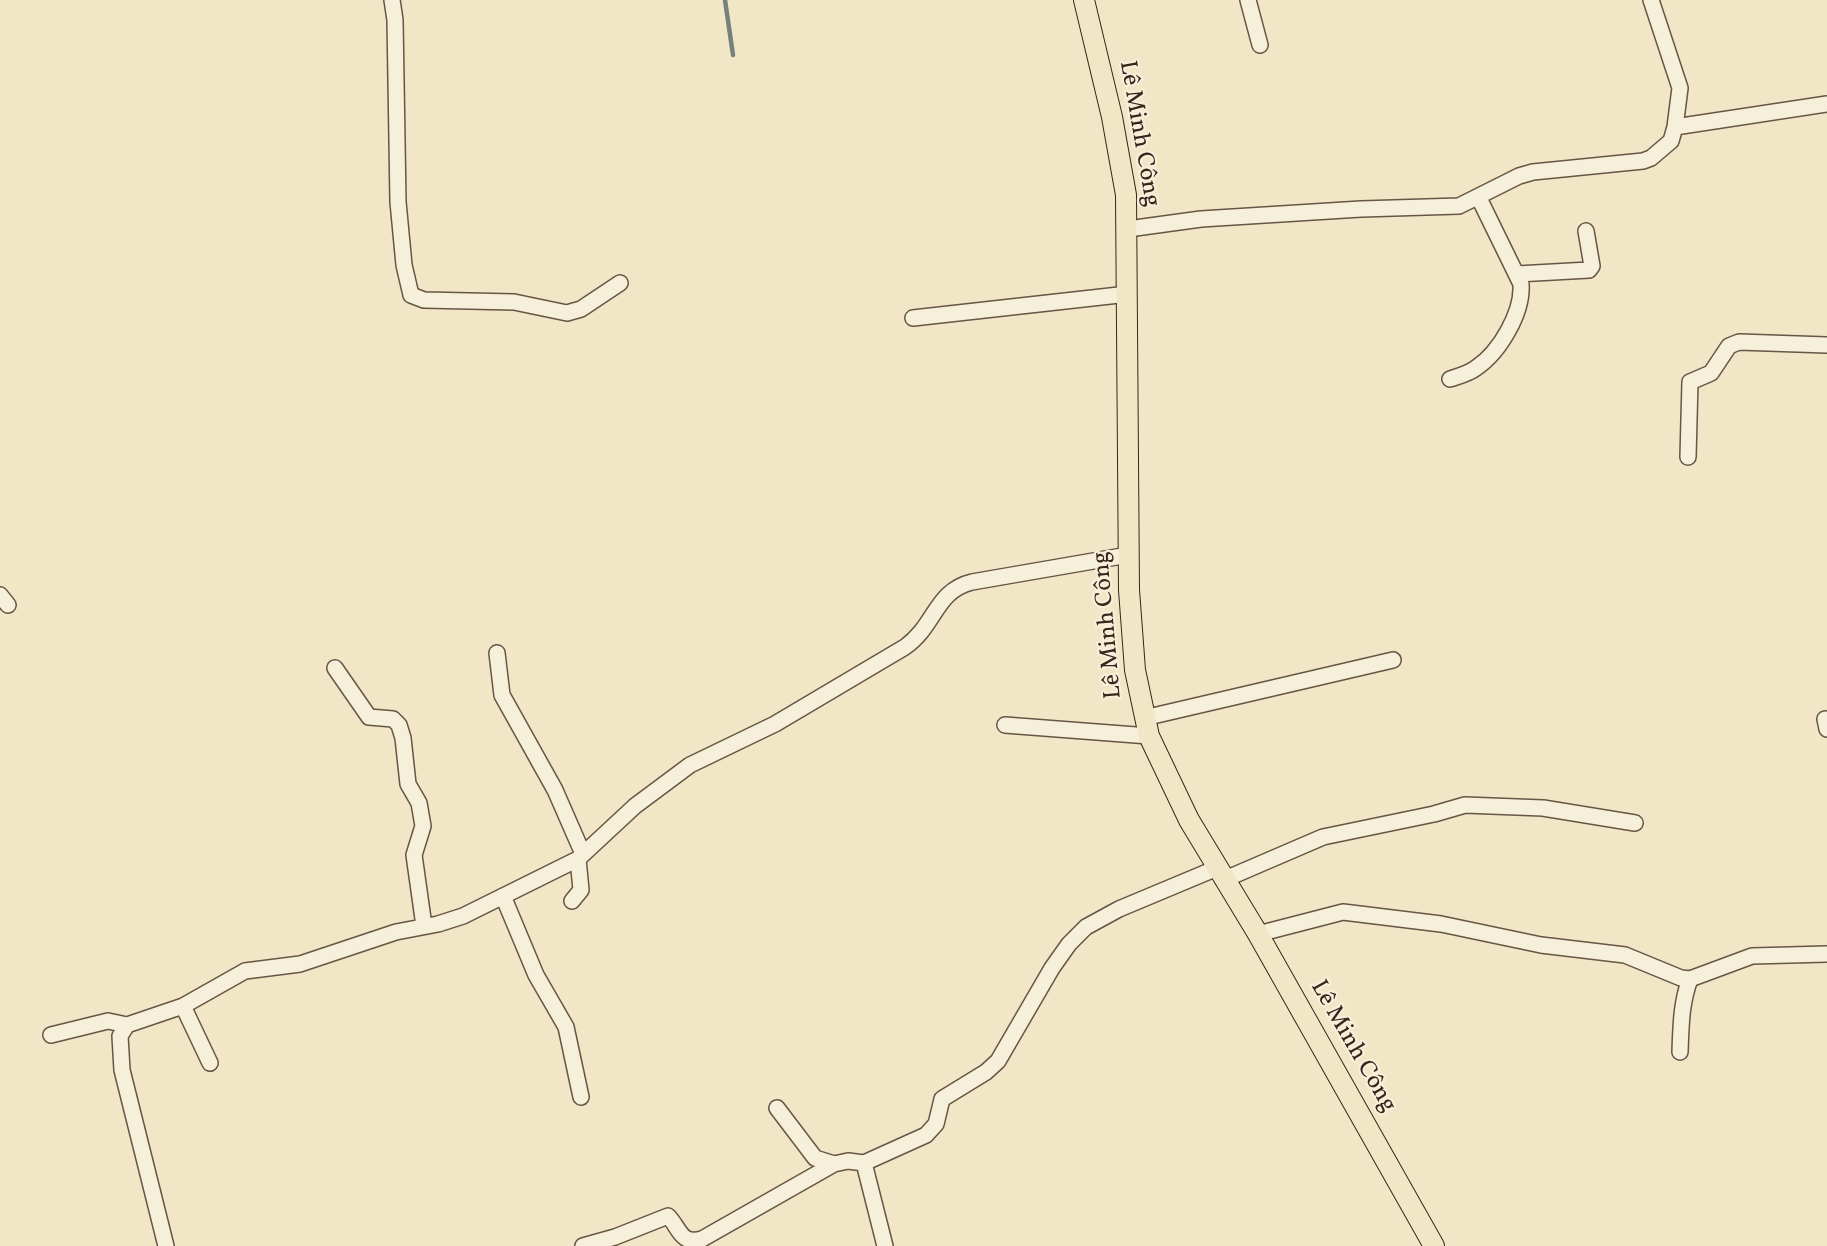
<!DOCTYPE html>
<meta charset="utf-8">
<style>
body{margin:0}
canvas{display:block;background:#f1e6c5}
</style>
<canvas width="1827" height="1246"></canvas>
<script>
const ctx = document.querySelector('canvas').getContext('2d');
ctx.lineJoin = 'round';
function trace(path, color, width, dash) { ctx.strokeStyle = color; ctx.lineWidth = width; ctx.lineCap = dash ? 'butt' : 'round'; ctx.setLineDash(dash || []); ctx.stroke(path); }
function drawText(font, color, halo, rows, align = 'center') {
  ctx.font = font + ' Vollkorn,serif'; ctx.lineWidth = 4.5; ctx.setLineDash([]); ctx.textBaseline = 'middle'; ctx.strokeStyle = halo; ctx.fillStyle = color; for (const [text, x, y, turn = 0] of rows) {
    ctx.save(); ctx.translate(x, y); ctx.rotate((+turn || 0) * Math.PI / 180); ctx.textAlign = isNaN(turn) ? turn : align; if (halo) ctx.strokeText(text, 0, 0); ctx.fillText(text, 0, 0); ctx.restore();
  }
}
trace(new Path2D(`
 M725 0 733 55`), '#76807d', 4.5);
const minor = new Path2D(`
 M392 0 395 20 398 202 404 265 411 295 424 300 514 302 567 313 581 309 620 283
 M1248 0 1260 45
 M1651 0 1680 88 1675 127
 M1128 229 1201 219 1361 209 1459 206 1519 176 1533 172 1643 161 1651 158 1671 141 1675 127 1827 104
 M1517 274 1589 270 1592 266 1586 231
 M913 318 1128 294
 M1450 379C1459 376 1468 374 1476 368 1500 352 1523 312 1521 284L1479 198
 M1688 457 1690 382 1711 373 1729 346 1739 342 1827 345
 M0 595 8 605
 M497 653 502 695 555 790 583 854
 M335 668 369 717 393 719 399 725 403 738 408 784 419 803 423 826 414 855 424 926
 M1144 718 1393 660
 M1825 719 1827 729
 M1005 725 1149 736
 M1223 880 1323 837 1434 814 1465 805 1543 808 1635 823
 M503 896 536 975 566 1027 581 1097
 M572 901 581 890 578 859
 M1258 934 1343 912 1441 924 1541 945 1625 955 1681 978 1690 979 1752 956 1827 954
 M183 1006 210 1063
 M51 1035 108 1021 127 1025
 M1680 1052C1681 1026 1681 1003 1690 979
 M777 1108 815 1158 834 1164
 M864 1163 885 1246
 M166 1246 122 1070 120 1036 127 1025 183 1006 245 971 300 964 396 932 438 924 463 916 578 859 635 806 690 765 775 724 905 647C936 625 935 591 972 582L1128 555
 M583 1246 615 1237 668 1216C680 1228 680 1245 702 1239L834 1164 848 1161 864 1163 926 1135 936 1124 942 1099 986 1072 998 1061 1052 968 1069 944 1086 927 1119 909 1217 868`);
const major = new Path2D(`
 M1084 0 1112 117 1126 195 1129 590 1135 670 1149 736 1189 820 1258 934 1434 1246`);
trace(minor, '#675546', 18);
trace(major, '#39251c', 22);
trace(minor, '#f6efd9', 15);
trace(major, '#f1e6c5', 20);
drawText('24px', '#39251c', '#f6efd9', [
 ["Lê Minh Công",1138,134,80],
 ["Lê Minh Công",1109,625,-95],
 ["Lê Minh Công",1352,1047,60]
]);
</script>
